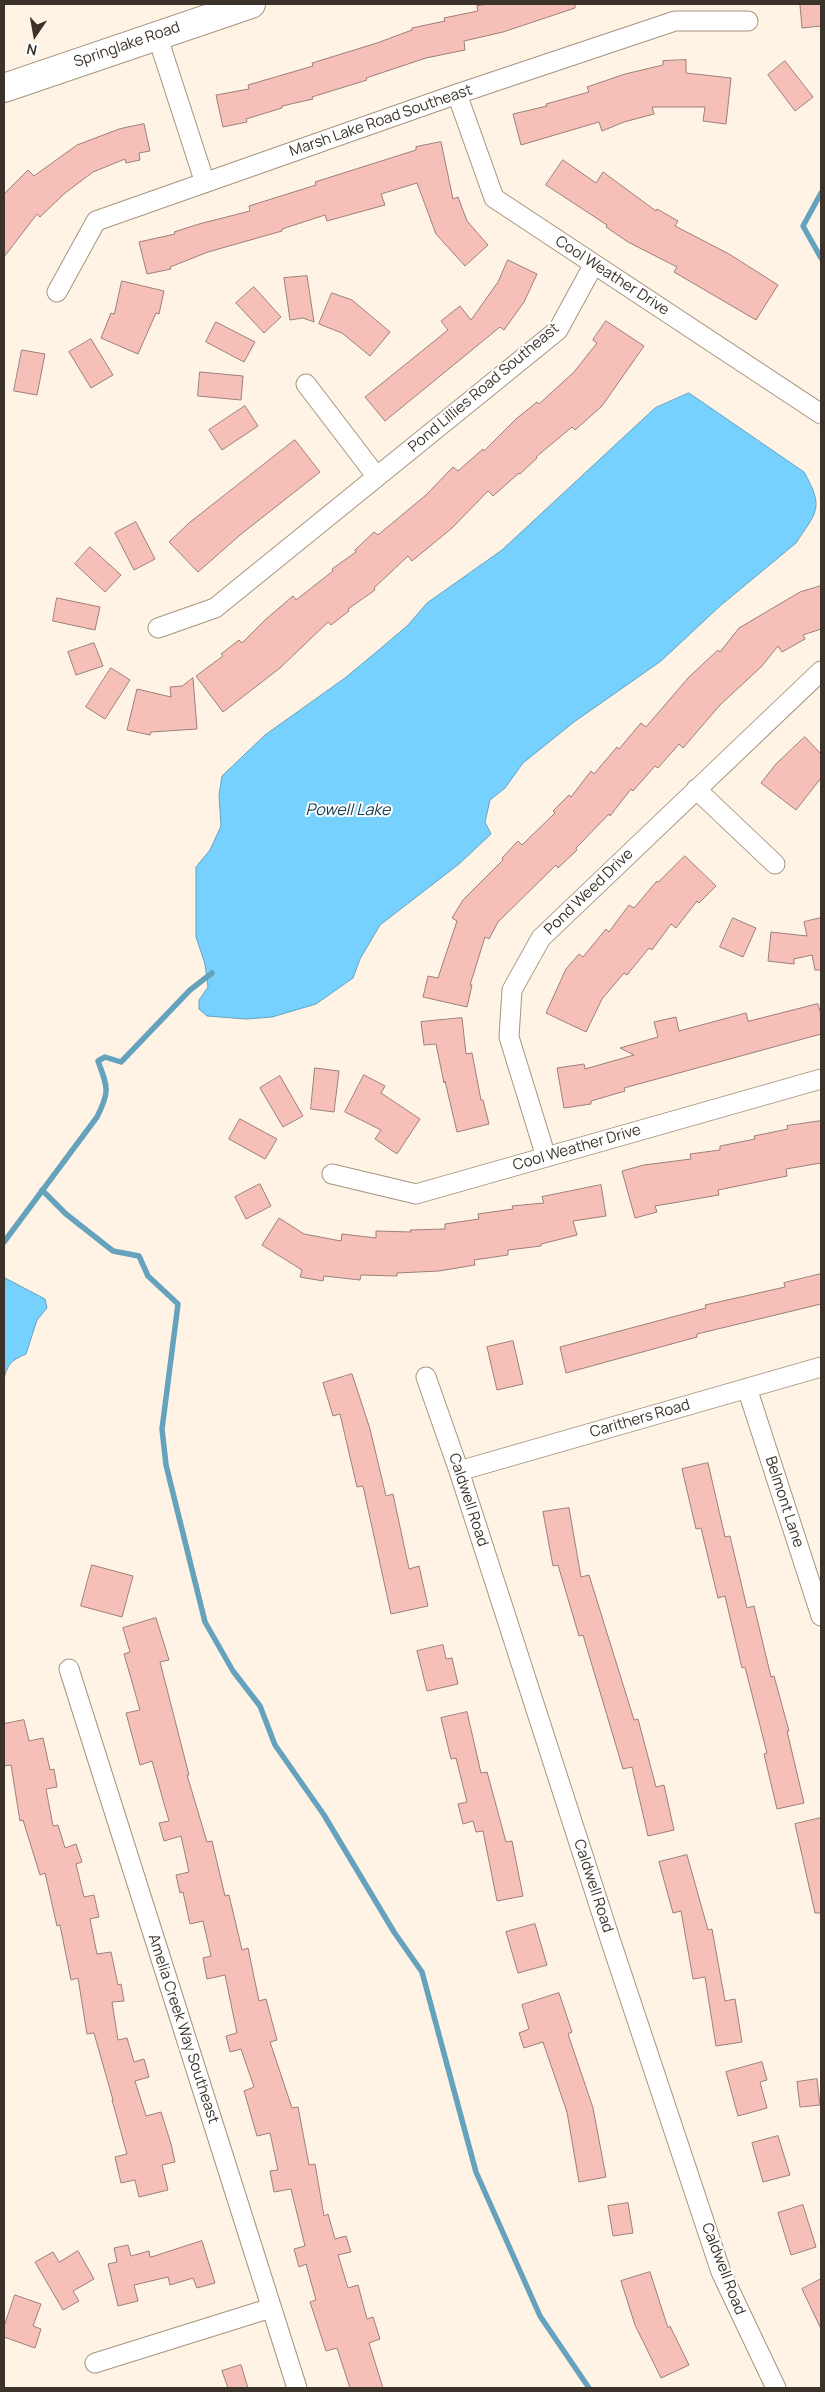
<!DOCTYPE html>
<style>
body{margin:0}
#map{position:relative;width:825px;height:2392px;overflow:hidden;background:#fff3e5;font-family:Manrope,sans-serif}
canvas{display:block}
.frame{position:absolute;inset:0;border:5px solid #3b332a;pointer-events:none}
.north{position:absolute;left:10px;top:10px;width:50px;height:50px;-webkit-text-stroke:4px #fff;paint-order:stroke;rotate:192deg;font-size:14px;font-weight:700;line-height:20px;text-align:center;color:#3b332a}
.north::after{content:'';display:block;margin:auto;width:18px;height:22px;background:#3b332a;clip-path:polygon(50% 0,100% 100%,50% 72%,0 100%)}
</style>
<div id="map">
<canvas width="825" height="2392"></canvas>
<div class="frame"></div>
<div class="north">N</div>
</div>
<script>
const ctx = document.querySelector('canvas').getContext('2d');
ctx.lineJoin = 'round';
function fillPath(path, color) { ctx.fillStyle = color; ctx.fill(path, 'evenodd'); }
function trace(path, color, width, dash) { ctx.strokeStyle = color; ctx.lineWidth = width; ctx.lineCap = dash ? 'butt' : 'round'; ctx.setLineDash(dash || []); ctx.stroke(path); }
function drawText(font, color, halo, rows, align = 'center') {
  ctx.font = font + ' Manrope,sans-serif'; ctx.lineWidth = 4; ctx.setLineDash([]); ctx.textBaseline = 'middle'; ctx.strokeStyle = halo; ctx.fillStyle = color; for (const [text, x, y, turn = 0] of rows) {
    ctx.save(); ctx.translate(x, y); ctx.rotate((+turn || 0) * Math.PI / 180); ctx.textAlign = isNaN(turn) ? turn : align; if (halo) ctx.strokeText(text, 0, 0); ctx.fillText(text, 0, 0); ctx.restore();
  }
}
const water = new Path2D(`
 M689 393 804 472C825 509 816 512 796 543L720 606 661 661 574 722 523 763 505 788 490 800 485 822 491 834 459 864 380 925 360 959 353 978 316 1004 272 1017 246 1019 207 1016 199 1009V1000L208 987 205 964 196 937V867L210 850 221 826 219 795 222 776 265 735 345 678 380 649 408 625 427 603 502 550 655 408Z
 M5 1278 45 1299 47 1308 37 1320 26 1354C12 1360 7 1364 4 1379Z`);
fillPath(water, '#77d1fe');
trace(water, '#65a2be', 1);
trace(new Path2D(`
 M821 193 803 226 821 258
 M42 1190 66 1214 113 1251 139 1256 148 1276 178 1304 162 1429 166 1465 205 1622 233 1671 260 1706 275 1745 324 1815 394 1932 422 1972 476 2172 540 2316 589 2388
 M4 1242 97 1117C110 1091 108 1088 98 1061L105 1057 121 1062 190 990 212 973`), '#65a2be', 5.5);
const building = new Path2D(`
 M490 4H575V8L503 32 464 41 465 50 426 58 366 78 367 80 312 97 313 99 282 106V108L246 119 247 122 223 127 216 95 249 89 248 85 313 66 312 63 377 43 412 30V28L445 21 444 18 478 11 477 6Z
 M821 4V26L802 28 800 5Z
 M686 60V73L731 78 726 124 703 121 705 107H652L654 114 624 122 602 131 599 122 521 145 513 114 547 106 546 104 589 92 587 87 625 74 663 65V61Z
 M785 61 813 97 795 111 768 75Z
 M144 124 150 151 139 153 140 160 126 163 125 159 93 172 65 193 40 217 37 214 4 257V194L28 170 34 176 77 145 119 129Z
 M441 142 453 199 458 197 467 221 488 245 465 266 436 234 417 183 381 194 385 205 327 221 325 215 282 229V231L208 252 170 267 171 269 147 274 139 242 175 234 174 232 199 224 250 211 249 206 316 185 315 182 416 150V147Z
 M563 160 596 183 603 172 656 211 657 209 678 221 675 226 729 254 778 285 756 320 674 272 677 267 628 242 606 227 607 225 546 185Z
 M508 260 537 274 524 302 504 330 500 327 385 421 365 397 448 330 441 321 460 306 471 320 498 282Z
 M307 276 314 322 303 318 290 320 284 278Z
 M122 281 164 291 159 314 156 313 138 354 101 338 111 313 114 314Z
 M254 287 281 317 264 333 236 303Z
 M332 293 352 300 390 332 370 356 342 333 319 324Z
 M606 321 644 346 602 406 575 430 572 427 536 457 537 458 520 474 519 473 493 496 488 491 452 528 412 561 408 556 374 588 375 590 348 609 349 611 331 625 328 622 280 668 223 712 196 676 223 656 221 654 239 640 242 643 265 620 293 596 296 600 333 571 332 569 356 552 355 550 374 532 378 535 426 495 453 467 458 471 483 449 484 451 516 419 537 402 539 404 574 372 597 343 593 340Z
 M216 322 255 342 244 362 206 342Z
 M91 339 113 375 91 388 69 352Z
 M22 350 45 354 37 395 14 391Z
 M200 372 243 376 241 400 198 396Z
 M245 406 258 426 222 450 209 430Z
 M295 440 320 472 240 535 198 572 169 542 189 523Z
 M136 522 155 559 134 570 115 533Z
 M90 547 121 575 105 592 75 564Z
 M821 586V629L803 635 805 639 782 652 778 646 762 666 720 705 683 748 679 744 658 768 655 766 633 791 631 789 610 816 609 814 576 848 577 850 558 868 556 865 498 922 489 939 485 937 470 985H472L467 1007 423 997 428 976 438 978 457 921 452 918 463 900 503 860 502 858 518 841 522 845 555 813 553 811 569 795 571 797 591 771 594 774 617 747 619 749 641 723 646 727 689 677 718 650 720 652 739 628 800 592Z
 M57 598 100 607 95 630 53 621Z
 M94 643 103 666 76 675 68 652Z
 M111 668 130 680 105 719 86 707Z
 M193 678 197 729 151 732 150 735 127 730 137 689 171 697 170 687 182 686Z
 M805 737 821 754V778L796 810 761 783 776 764Z
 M685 856 716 886 699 903 697 901 676 928 671 924 652 950 649 948 627 975 624 973 602 999 586 1032 546 1013 566 969 579 954 583 957 606 929 609 932 629 905 634 908 657 881 658 882Z
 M733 918 756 928 743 957 720 947Z
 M821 918V970H815L812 955 794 959V964L768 961 771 932 807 936 804 922Z
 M818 1004 821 1014V1034L624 1088 625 1091 591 1101V1104L564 1108 557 1068 584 1064 585 1069 634 1055 620 1048 658 1037 654 1022 676 1017 679 1031 746 1013 748 1021Z
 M462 1018 466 1054 472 1053 481 1100H483L489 1124 457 1132 445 1081 444 1083 436 1044 424 1045 421 1022Z
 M315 1068 339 1071 334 1112 311 1109Z
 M364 1075 385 1086 381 1093 420 1119 397 1154 375 1139 381 1130 345 1112Z
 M280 1076 303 1116 283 1127 260 1088Z
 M240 1119 277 1139 265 1159 229 1139Z
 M821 1121V1163L786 1169 787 1176 718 1190 719 1195 655 1206 657 1212 635 1218 622 1171 644 1165 691 1159 690 1154 720 1150V1146L755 1139 754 1136 788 1129 787 1126Z
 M260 1184 271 1206 246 1219 235 1197Z
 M601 1185 606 1216 573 1221 577 1235 541 1244V1246L508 1250V1255L474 1260 475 1265 439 1271 397 1273V1276L361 1275 360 1280 324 1276 323 1281 300 1277 302 1270 262 1245 279 1218 304 1234 341 1241 342 1234 376 1238V1231L411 1232 410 1230 445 1229V1224L479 1219 478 1214 513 1209 512 1206 544 1203 542 1197Z
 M821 1274V1304L697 1334V1337L566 1373 560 1347 706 1308 705 1305 785 1287 784 1283Z
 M513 1341 523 1384 497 1390 487 1347Z
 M352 1374 370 1429 386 1496 393 1494 409 1569 419 1566 428 1606 391 1614 363 1486 357 1487 340 1414 333 1416 323 1383Z
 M708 1463 725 1537 730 1536 747 1608 754 1606 771 1677 774 1676 789 1731H787L804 1803 777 1809 764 1754 767 1753 745 1667 742 1668 725 1596 718 1598 701 1528 696 1529 682 1469Z
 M569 1508 581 1577 589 1575 634 1720 638 1719 656 1787 664 1785 674 1830 648 1836 632 1767 623 1769 583 1635 579 1636 558 1565 553 1566 543 1512Z
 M92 1565 133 1576 122 1617 81 1606Z
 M156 1618 169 1660 160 1662 189 1775H187L207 1842 212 1841 225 1896 229 1895 242 1950 248 1948 259 2001 266 1999 277 2040 270 2042 292 2108 298 2107 309 2165 315 2164 324 2216 328 2214 335 2239 346 2236 351 2252 338 2255 348 2288 358 2285 367 2319 373 2317 380 2339 369 2343 383 2388H350L337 2348 326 2351 310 2302 316 2300 306 2264 299 2267 294 2249 305 2246 291 2189 274 2192 270 2171 278 2170 270 2133 257 2136 244 2091 254 2087 241 2049 230 2052 226 2036 237 2033 225 1975 207 1979 203 1958 211 1956 203 1921 190 1924 183 1892 180 1893 176 1875 189 1872 181 1836 164 1841 159 1823 169 1821 152 1761 140 1765 126 1713 140 1710 124 1654 130 1652 123 1628Z
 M443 1645 446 1659 452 1658 458 1684 427 1691 417 1651Z
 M467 1712 481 1773 487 1772 506 1842 512 1841 523 1896 497 1901 483 1831 476 1832 473 1821 463 1824 458 1804 467 1802 456 1758 451 1759 441 1718Z
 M24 1720 29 1741 43 1738 50 1770 54 1769 57 1787 46 1789 53 1826 58 1825 65 1848 76 1844 82 1862 76 1864 84 1897 94 1895 99 1917 90 1919 97 1954 111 1952 118 1985 121 1984 124 2001 112 2002 118 2040 127 2038 134 2062 144 2059 149 2077 135 2081 146 2116 161 2112 171 2144 175 2162 162 2165 168 2190 139 2197 135 2180 121 2183 115 2157 127 2154 112 2100H113L94 2033 87 2034 78 1978 71 1980 60 1925 57 1926 45 1873 40 1875 23 1820 20 1821 11 1765 4 1766V1724Z
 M821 1818V1913H815L795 1824Z
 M687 1855 708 1930 712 1929 725 2001 735 1999 742 2042 716 2046 705 1977 693 1979 681 1911 673 1913 659 1862Z
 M535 1924 547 1965 518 1973 506 1932Z
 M559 1993 572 2032 568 2034 593 2108 606 2177 579 2182 567 2112 543 2042 524 2048 519 2033 529 2029 522 2005Z
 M762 2062 767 2080 760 2082 767 2108 738 2116 726 2072Z
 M817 2079 820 2105 800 2107 797 2082Z
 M778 2136 790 2175 763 2182 752 2143Z
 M628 2203 633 2233 613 2236 608 2206Z
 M803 2205 816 2247 791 2255 778 2213Z
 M202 2241 215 2283 197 2288 193 2278 170 2285 168 2277 134 2285 138 2301 118 2306 108 2264 117 2262 114 2248 128 2245 131 2256 149 2251 150 2257Z
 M78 2251 94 2279 73 2291 79 2301 63 2310 35 2262 53 2252 59 2262Z
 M650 2272 668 2328 670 2326 689 2365 661 2378 635 2325 621 2281Z
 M821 2279V2329L802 2289Z
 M15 2295 41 2304 33 2326 41 2329 35 2348 4 2337V2327Z
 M241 2365 248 2388H228L222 2371Z`);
fillPath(building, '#f6bfb7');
trace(building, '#9d7f7b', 1);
const street = new Path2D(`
 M157 35 205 183
 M457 94 494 198 821 414
 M57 292 96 221 457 94 675 21H748
 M306 384 377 477
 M158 628 215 608 558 330 594 264
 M696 789 775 864
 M546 1157 509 1037 512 990 541 938 821 671
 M332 1174 416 1194 821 1079
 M426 1377 459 1471 610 1939 721 2272 776 2388
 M747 1388 821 1616
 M459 1471 821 1367
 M69 1669 297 2388
 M95 2363 271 2308`);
const secondary = new Path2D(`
 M4 88 251 4`);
trace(street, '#a7947f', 21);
trace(secondary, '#a7947f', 30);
trace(street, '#fff', 19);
trace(secondary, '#fff', 28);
drawText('15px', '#3b332a', '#fff', [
 ["Springlake Road",127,45,-19],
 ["Marsh Lake Road Southeast",381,121,-19],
 ["Cool Weather Drive",612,276,33],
 ["Pond Lillies Road Southeast",484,388,-40],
 ["Pond Weed Drive",589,892,-44],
 ["Cool Weather Drive",577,1148,-16],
 ["Carithers Road",640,1419,-16],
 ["Caldwell Road",468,1500,72],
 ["Belmont Lane",784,1502,72],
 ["Caldwell Road",593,1886,72],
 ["Amelia Creek Way Southeast",183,2029,72],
 ["Caldwell Road",723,2269,69]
]);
drawText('italic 16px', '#153d4f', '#fff', [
 ["Powell Lake",348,811]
]);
</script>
